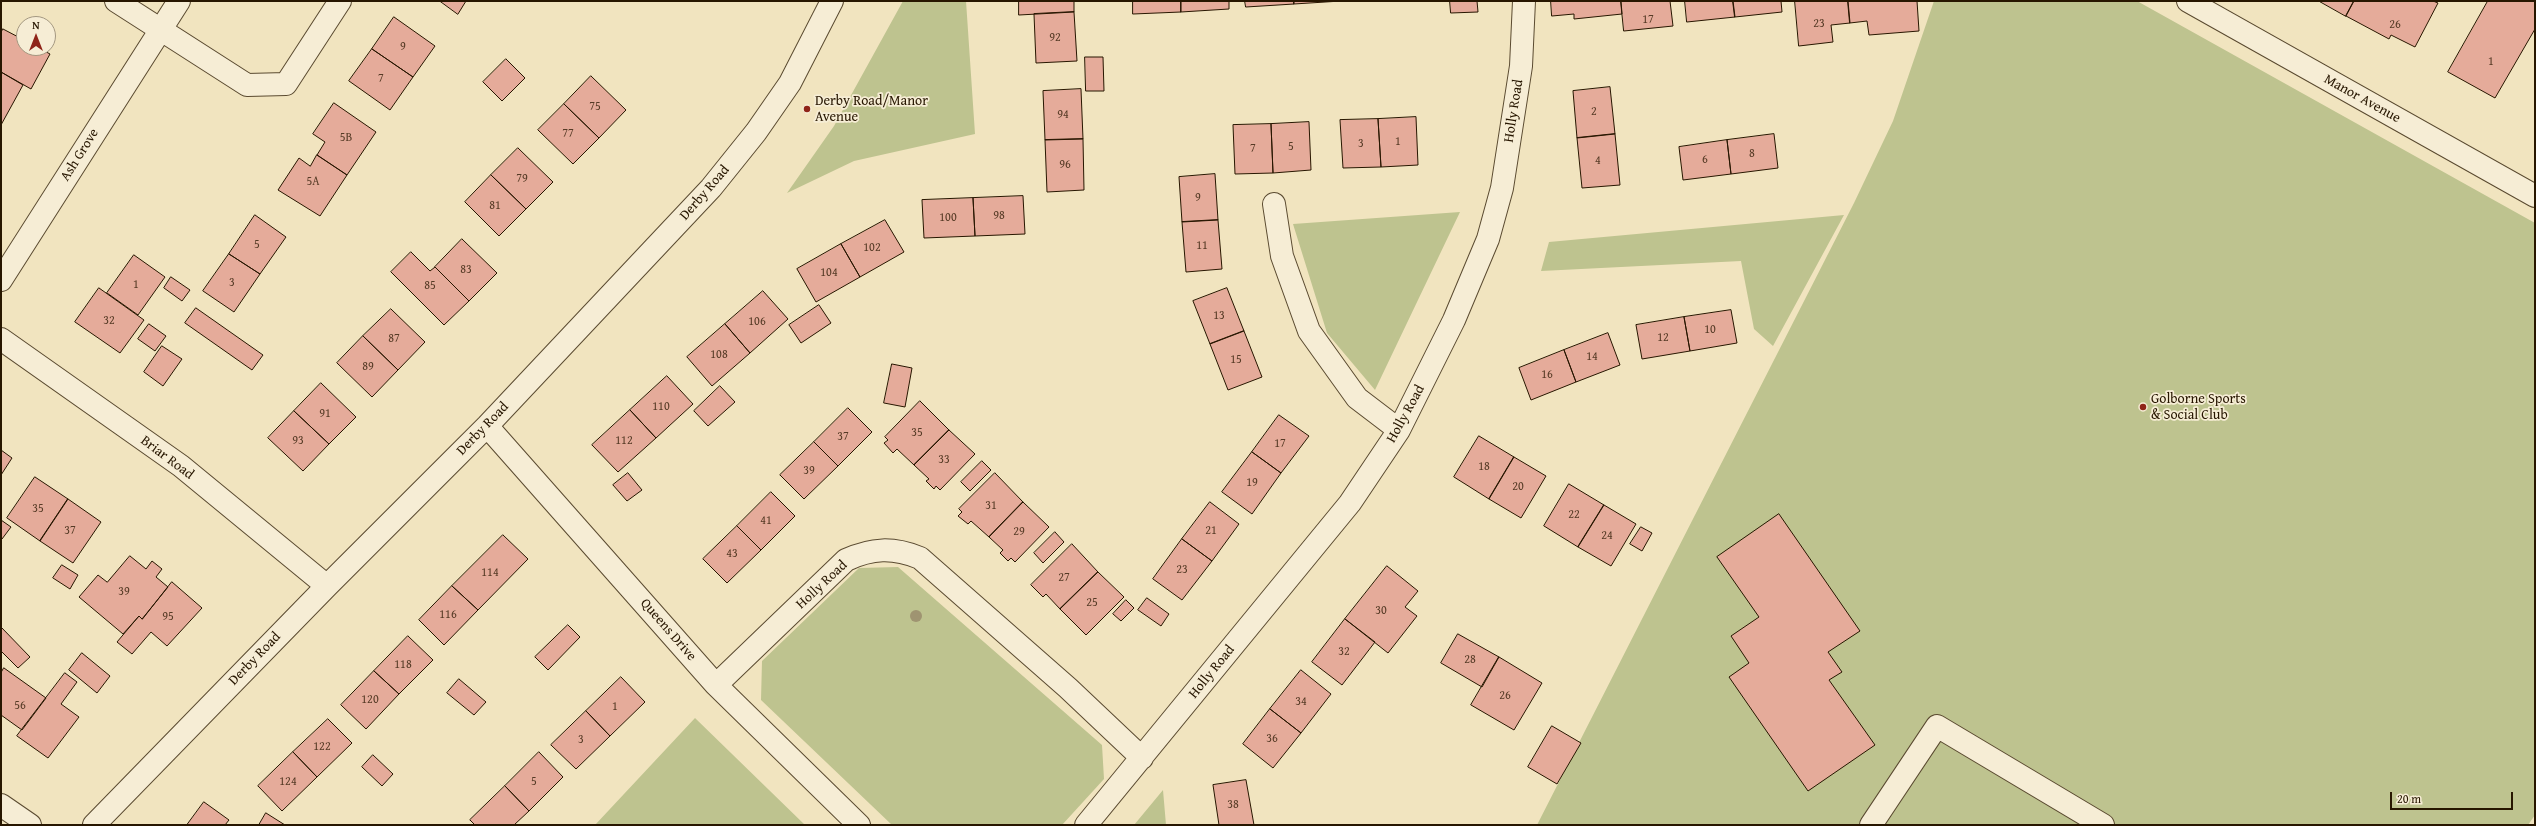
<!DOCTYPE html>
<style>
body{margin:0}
#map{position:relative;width:2536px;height:826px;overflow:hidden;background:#f1e4bf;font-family:"Gentium Book Plus",serif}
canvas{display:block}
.frame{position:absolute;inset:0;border:2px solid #271600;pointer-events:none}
.north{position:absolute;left:16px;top:16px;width:40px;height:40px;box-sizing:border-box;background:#f6edd5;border:1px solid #a39780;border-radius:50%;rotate:0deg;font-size:11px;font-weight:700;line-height:16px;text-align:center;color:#271600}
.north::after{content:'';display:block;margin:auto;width:14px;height:18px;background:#8f2418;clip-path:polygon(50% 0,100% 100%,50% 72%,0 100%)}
.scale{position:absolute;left:2390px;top:792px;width:123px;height:18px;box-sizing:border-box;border:2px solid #271600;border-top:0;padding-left:5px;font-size:12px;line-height:14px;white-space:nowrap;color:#271600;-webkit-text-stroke:3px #f6edd5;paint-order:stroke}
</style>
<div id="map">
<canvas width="2536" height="826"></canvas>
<div class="frame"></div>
<div class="north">N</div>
<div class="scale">20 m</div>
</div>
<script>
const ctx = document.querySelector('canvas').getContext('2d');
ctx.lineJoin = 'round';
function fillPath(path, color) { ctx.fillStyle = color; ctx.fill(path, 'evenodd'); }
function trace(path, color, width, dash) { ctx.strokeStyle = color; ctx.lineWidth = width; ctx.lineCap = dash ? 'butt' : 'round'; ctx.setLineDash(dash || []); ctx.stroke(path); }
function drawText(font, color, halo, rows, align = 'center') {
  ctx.font = font + ' "Gentium Book Plus",serif'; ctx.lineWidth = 3.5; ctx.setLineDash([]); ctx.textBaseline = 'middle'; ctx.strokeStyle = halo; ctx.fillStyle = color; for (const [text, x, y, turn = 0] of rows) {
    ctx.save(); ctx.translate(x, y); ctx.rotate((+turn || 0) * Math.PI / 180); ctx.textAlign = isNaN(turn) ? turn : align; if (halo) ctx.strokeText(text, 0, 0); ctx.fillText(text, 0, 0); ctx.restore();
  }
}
fillPath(new Path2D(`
 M903 1H966L975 134 854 161 787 193 834 126Z
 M1934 1H2137L2535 223V815L2528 825H1537L1854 203 1893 121Z
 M1460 212 1375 390 1327 333 1293 224Z
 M1844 215 1773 346 1754 329 1741 261 1541 271 1549 242Z
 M898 567 1102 745 1104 779 1062 825H892L761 700 762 661 859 568Z
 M695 718 805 825H595Z
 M1163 790 1166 825H1134Z`), '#bec38f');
const building = new Path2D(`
 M440 1H466L458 14Z
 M1019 1H1074V12L1019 15Z
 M1133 1H1181V12L1133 14Z
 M1181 1H1229V9L1181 12Z
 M1245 1H1294V4L1246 7Z
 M1294 1H1341L1294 4Z
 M1450 1H1477L1478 12 1451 13Z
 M1551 1H1621L1622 14 1574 19V14L1552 16Z
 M1621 1H1670L1673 26 1624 31Z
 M1685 1H1733L1735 17 1687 22Z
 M1733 1H1781L1782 12 1735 17Z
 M1795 1H1848L1850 23 1831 25 1833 42 1799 46Z
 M1848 1H1917L1919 31 1869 35 1867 21 1850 23Z
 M2319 1H2354L2346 16Z
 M2354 1H2433L2438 3 2415 47 2391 35 2389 39 2346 16Z
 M2488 1H2535V29L2495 98 2448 72Z
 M1074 12 1077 61 1036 63 1034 14Z
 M394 17 435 46 413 77 372 49Z
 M3 29 24 40V48H39L50 54 31 89 1 72V33Z
 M372 49 413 77 390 110 349 81Z
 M1085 57H1103L1104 91H1086Z
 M506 59 525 78 502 101 483 82Z
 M1 72 23 85 1 125Z
 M591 76 626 110 599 138 564 104Z
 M1610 87 1615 134 1577 138 1573 91Z
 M1081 89 1083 139 1045 140 1043 91Z
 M334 103 376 132 347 175 317 155 325 142 313 134Z
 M564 104 599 138 573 164 538 130Z
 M1416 117 1418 165 1381 167 1378 119Z
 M1378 119 1381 167 1343 168 1340 120Z
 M1309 122 1311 170 1273 173 1271 124Z
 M1271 124 1273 173 1235 174 1233 125Z
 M1615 134 1620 185 1582 188 1577 138Z
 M1774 134 1778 168 1731 174 1727 140Z
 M1083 139 1084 190 1047 192 1045 140Z
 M1727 140 1731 174 1683 180 1679 147Z
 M518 148 553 182 526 209 491 175Z
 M317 155 347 175 320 216 278 190 299 158 310 166Z
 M1215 174 1218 220 1182 222 1179 177Z
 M491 175 526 209 499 236 465 202Z
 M1023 196 1025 234 975 236 973 198Z
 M973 198 975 236 924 238 922 200Z
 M255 215 286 237 260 274 229 254Z
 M885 220 904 252 860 277 841 244Z
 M1218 220 1222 269 1186 272 1182 222Z
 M462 239 497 273 469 301 435 267Z
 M841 244 860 277 816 302 797 269Z
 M411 252 430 271 435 267 469 301 444 325 391 272Z
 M229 254 260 274 234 312 203 291Z
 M134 255 165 277 138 315 107 293Z
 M171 277 190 290 182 301 164 288Z
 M99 288 144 320 120 353 75 322Z
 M1227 288 1244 331 1210 344 1193 301Z
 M763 291 788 319 750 353 725 324Z
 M819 305 831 323 801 343 789 325Z
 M196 308 263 355 252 370 185 323Z
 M391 309 425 342 398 370 363 336Z
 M1731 310 1737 343 1690 351 1684 317Z
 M1684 317 1690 351 1642 359 1636 325Z
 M149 324 166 336 155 351 138 339Z
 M725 324 750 353 712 386 687 357Z
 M1244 331 1262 377 1228 390 1210 344Z
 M1608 333 1620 365 1576 382 1564 350Z
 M363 336 398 370 372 397 337 363Z
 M162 346 182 359 163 386 144 372Z
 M1564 350 1576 382 1531 400 1519 368Z
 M892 364 912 368 905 407 884 403Z
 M667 376 693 404 656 438 630 410Z
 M321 383 356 417 329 444 294 411Z
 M720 386 735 402 708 426 694 411Z
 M920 401 949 430 914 465 897 449 893 453 884 443 888 440 885 437Z
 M848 408 872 432 838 466 814 442Z
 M630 410 656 438 618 472 592 445Z
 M294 411 329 444 303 471 268 438Z
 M1279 415 1309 436 1281 473 1252 452Z
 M949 430 975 454 940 490 936 486 934 489 926 481 929 479 914 465Z
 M1479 436 1514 457 1489 499 1454 477Z
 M814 442 838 466 804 499 780 475Z
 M1 450 12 458 1 475Z
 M1252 452 1281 473 1252 514 1222 492Z
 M1514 457 1546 476 1521 518 1489 499Z
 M982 461 991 470 970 491 961 482Z
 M628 473 642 490 627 501 613 485Z
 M995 473 1023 502 989 537 971 521 968 524 958 516 962 512 959 509Z
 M35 477 68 499 40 541 7 518Z
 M1569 484 1604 505 1578 547 1544 526Z
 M771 492 795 516 761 550 737 526Z
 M68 499 101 522 73 563 40 541Z
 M1023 502 1049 527 1015 562 1011 558 1008 561 1000 553 1003 550 989 537Z
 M1210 502 1239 524 1212 561 1182 539Z
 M1604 505 1636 524 1611 566 1578 547Z
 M1779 514 1860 631 1828 652 1842 672 1829 680 1875 745 1808 791 1729 677 1749 663 1731 636 1759 617 1717 557Z
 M1 520 11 527 2 539H1Z
 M737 526 761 550 727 583 703 559Z
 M1641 527 1652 533 1642 551 1630 544Z
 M1055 532 1064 542 1043 563 1034 553Z
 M503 535 528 559 478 610 452 586Z
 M1182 539 1212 561 1182 600 1153 579Z
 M1072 544 1098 572 1060 609 1046 594 1043 597 1031 585Z
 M130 556 146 569 152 561 162 569 156 577 168 587 142 619 139 616 123 634 79 597 98 575 107 582Z
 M62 565 78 575 70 589 53 578Z
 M1387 566 1418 591 1405 607 1417 616 1388 653 1345 619Z
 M1098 572 1124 597 1086 635 1060 609Z
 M172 582 202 608 167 646 151 632 132 654 117 642 139 616 142 619Z
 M452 586 478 610 444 645 419 620Z
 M1147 598 1169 614 1161 626 1138 610Z
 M1126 600 1134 608 1121 621 1113 614Z
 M1345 619 1375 642 1342 685 1312 662Z
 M568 625 580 637 548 670 535 657Z
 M1 627 30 657 18 668 1 651Z
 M1458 634 1499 657 1482 687 1441 663Z
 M408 636 433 660 399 694 374 671Z
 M82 653 110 676 97 693 69 670Z
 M1499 657 1542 683 1514 730 1471 705Z
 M4 668 46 698 22 730 1 715V673Z
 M1301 670 1331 694 1301 733 1270 709Z
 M374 671 399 694 366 729 341 705Z
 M65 673 77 682 61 704 79 717 48 758 17 736Z
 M621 677 645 702 610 736 586 711Z
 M459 679 486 702 474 715 447 693Z
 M1270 709 1301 733 1273 768 1243 744Z
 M586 711 610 736 576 769 551 745Z
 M328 719 352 743 317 777 293 752Z
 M1552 726 1581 743 1557 784 1528 767Z
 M293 752 317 777 282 811 258 786Z
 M539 752 563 777 529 811 505 786Z
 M373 755 393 774 382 786 362 767Z
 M1246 780 1254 825H1219L1213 785Z
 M505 786 529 811 514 825H475L470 820Z
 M204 802 229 820 225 825H187Z
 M266 813 285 825H259Z`);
fillPath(building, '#e5ab9a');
trace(building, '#271600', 1);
const minor = new Path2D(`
 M116 1 247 85 286 84 340 1
 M2188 1 2535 196
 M1274 204 1282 256 1309 331 1357 398 1399 430
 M1 280 179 1
 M1 339 181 466 327 586
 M487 426 716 685 859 825
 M716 685 846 560C872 548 893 547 920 558L1068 688 1142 758
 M1 805 30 825
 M94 825 327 586 487 426 711 188 756 132 790 83 832 1
 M1086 825 1350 503 1399 430 1454 320 1488 239 1502 188 1521 66 1524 1
 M1871 825 1937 726 2103 825`);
trace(minor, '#5a4a30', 24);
trace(minor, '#f6edd5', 22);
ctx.fillStyle = '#9f9471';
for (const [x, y] of [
 [916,616]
]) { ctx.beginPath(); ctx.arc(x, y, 6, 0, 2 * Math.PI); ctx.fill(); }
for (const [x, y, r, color] of [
 [807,109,4,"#8f2418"],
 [2143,407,4,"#8f2418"]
]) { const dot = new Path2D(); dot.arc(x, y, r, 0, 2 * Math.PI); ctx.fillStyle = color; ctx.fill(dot); trace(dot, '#f6edd5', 1.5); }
drawText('12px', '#563b26', null, [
 ["17",1648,20],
 ["23",1819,24],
 ["26",2395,25],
 ["92",1055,38],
 ["9",403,47],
 ["1",2491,62],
 ["7",381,79],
 ["75",595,107],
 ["2",1594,112],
 ["94",1063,115],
 ["77",568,134],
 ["5B",346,138],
 ["1",1398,142],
 ["3",1361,144],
 ["5",1291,147],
 ["7",1253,149],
 ["8",1752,154],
 ["6",1705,160],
 ["4",1598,161],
 ["96",1065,165],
 ["79",522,179],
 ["5A",313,182],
 ["9",1198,198],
 ["81",495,206],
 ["98",999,216],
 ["100",948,218],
 ["5",257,245],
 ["11",1202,246],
 ["102",872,248],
 ["83",466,270],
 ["104",829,273],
 ["3",232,283],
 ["1",136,285],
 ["85",430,286],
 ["13",1219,316],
 ["32",109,321],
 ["106",757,322],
 ["10",1710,330],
 ["12",1663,338],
 ["87",394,339],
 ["108",719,355],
 ["14",1592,357],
 ["15",1236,360],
 ["89",368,367],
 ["16",1547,375],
 ["110",661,407],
 ["91",325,414],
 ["35",917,433],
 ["37",843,437],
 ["93",298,441],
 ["112",624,441],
 ["17",1280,444],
 ["33",944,460],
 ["18",1484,467],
 ["39",809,471],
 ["19",1252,483],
 ["20",1518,487],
 ["31",991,506],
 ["35",38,509],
 ["22",1574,515],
 ["41",766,521],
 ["37",70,531],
 ["21",1211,531],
 ["29",1019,532],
 ["24",1607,536],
 ["43",732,554],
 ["23",1182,570],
 ["114",490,573],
 ["27",1064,578],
 ["39",124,592],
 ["25",1092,603],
 ["30",1381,611],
 ["116",448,615],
 ["95",168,617],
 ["32",1344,652],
 ["28",1470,660],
 ["118",403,665],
 ["26",1505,696],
 ["120",370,700],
 ["34",1301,702],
 ["56",20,706],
 ["1",615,707],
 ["36",1272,739],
 ["3",581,740],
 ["122",322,747],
 ["124",288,782],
 ["5",534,782],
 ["38",1233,805]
]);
drawText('14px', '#271600', '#f6edd5', [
 ["Manor Avenue",2362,99,29],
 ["Holly Road",1514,111,-81],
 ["Ash Grove",80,155,-58],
 ["Derby Road",705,193,-49],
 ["Holly Road",1406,414,-61],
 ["Derby Road",483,429,-46],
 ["Briar Road",167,458,37],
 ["Holly Road",822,585,-43],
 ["Queens Drive",668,630,49],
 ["Derby Road",255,659,-46],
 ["Holly Road",1212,672,-51]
]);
drawText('14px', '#271600', '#f6edd5', [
 ["Derby Road/Manor",815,101],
 ["Avenue",815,117],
 ["Golborne Sports",2151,399],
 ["& Social Club",2151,415]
], 'left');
</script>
